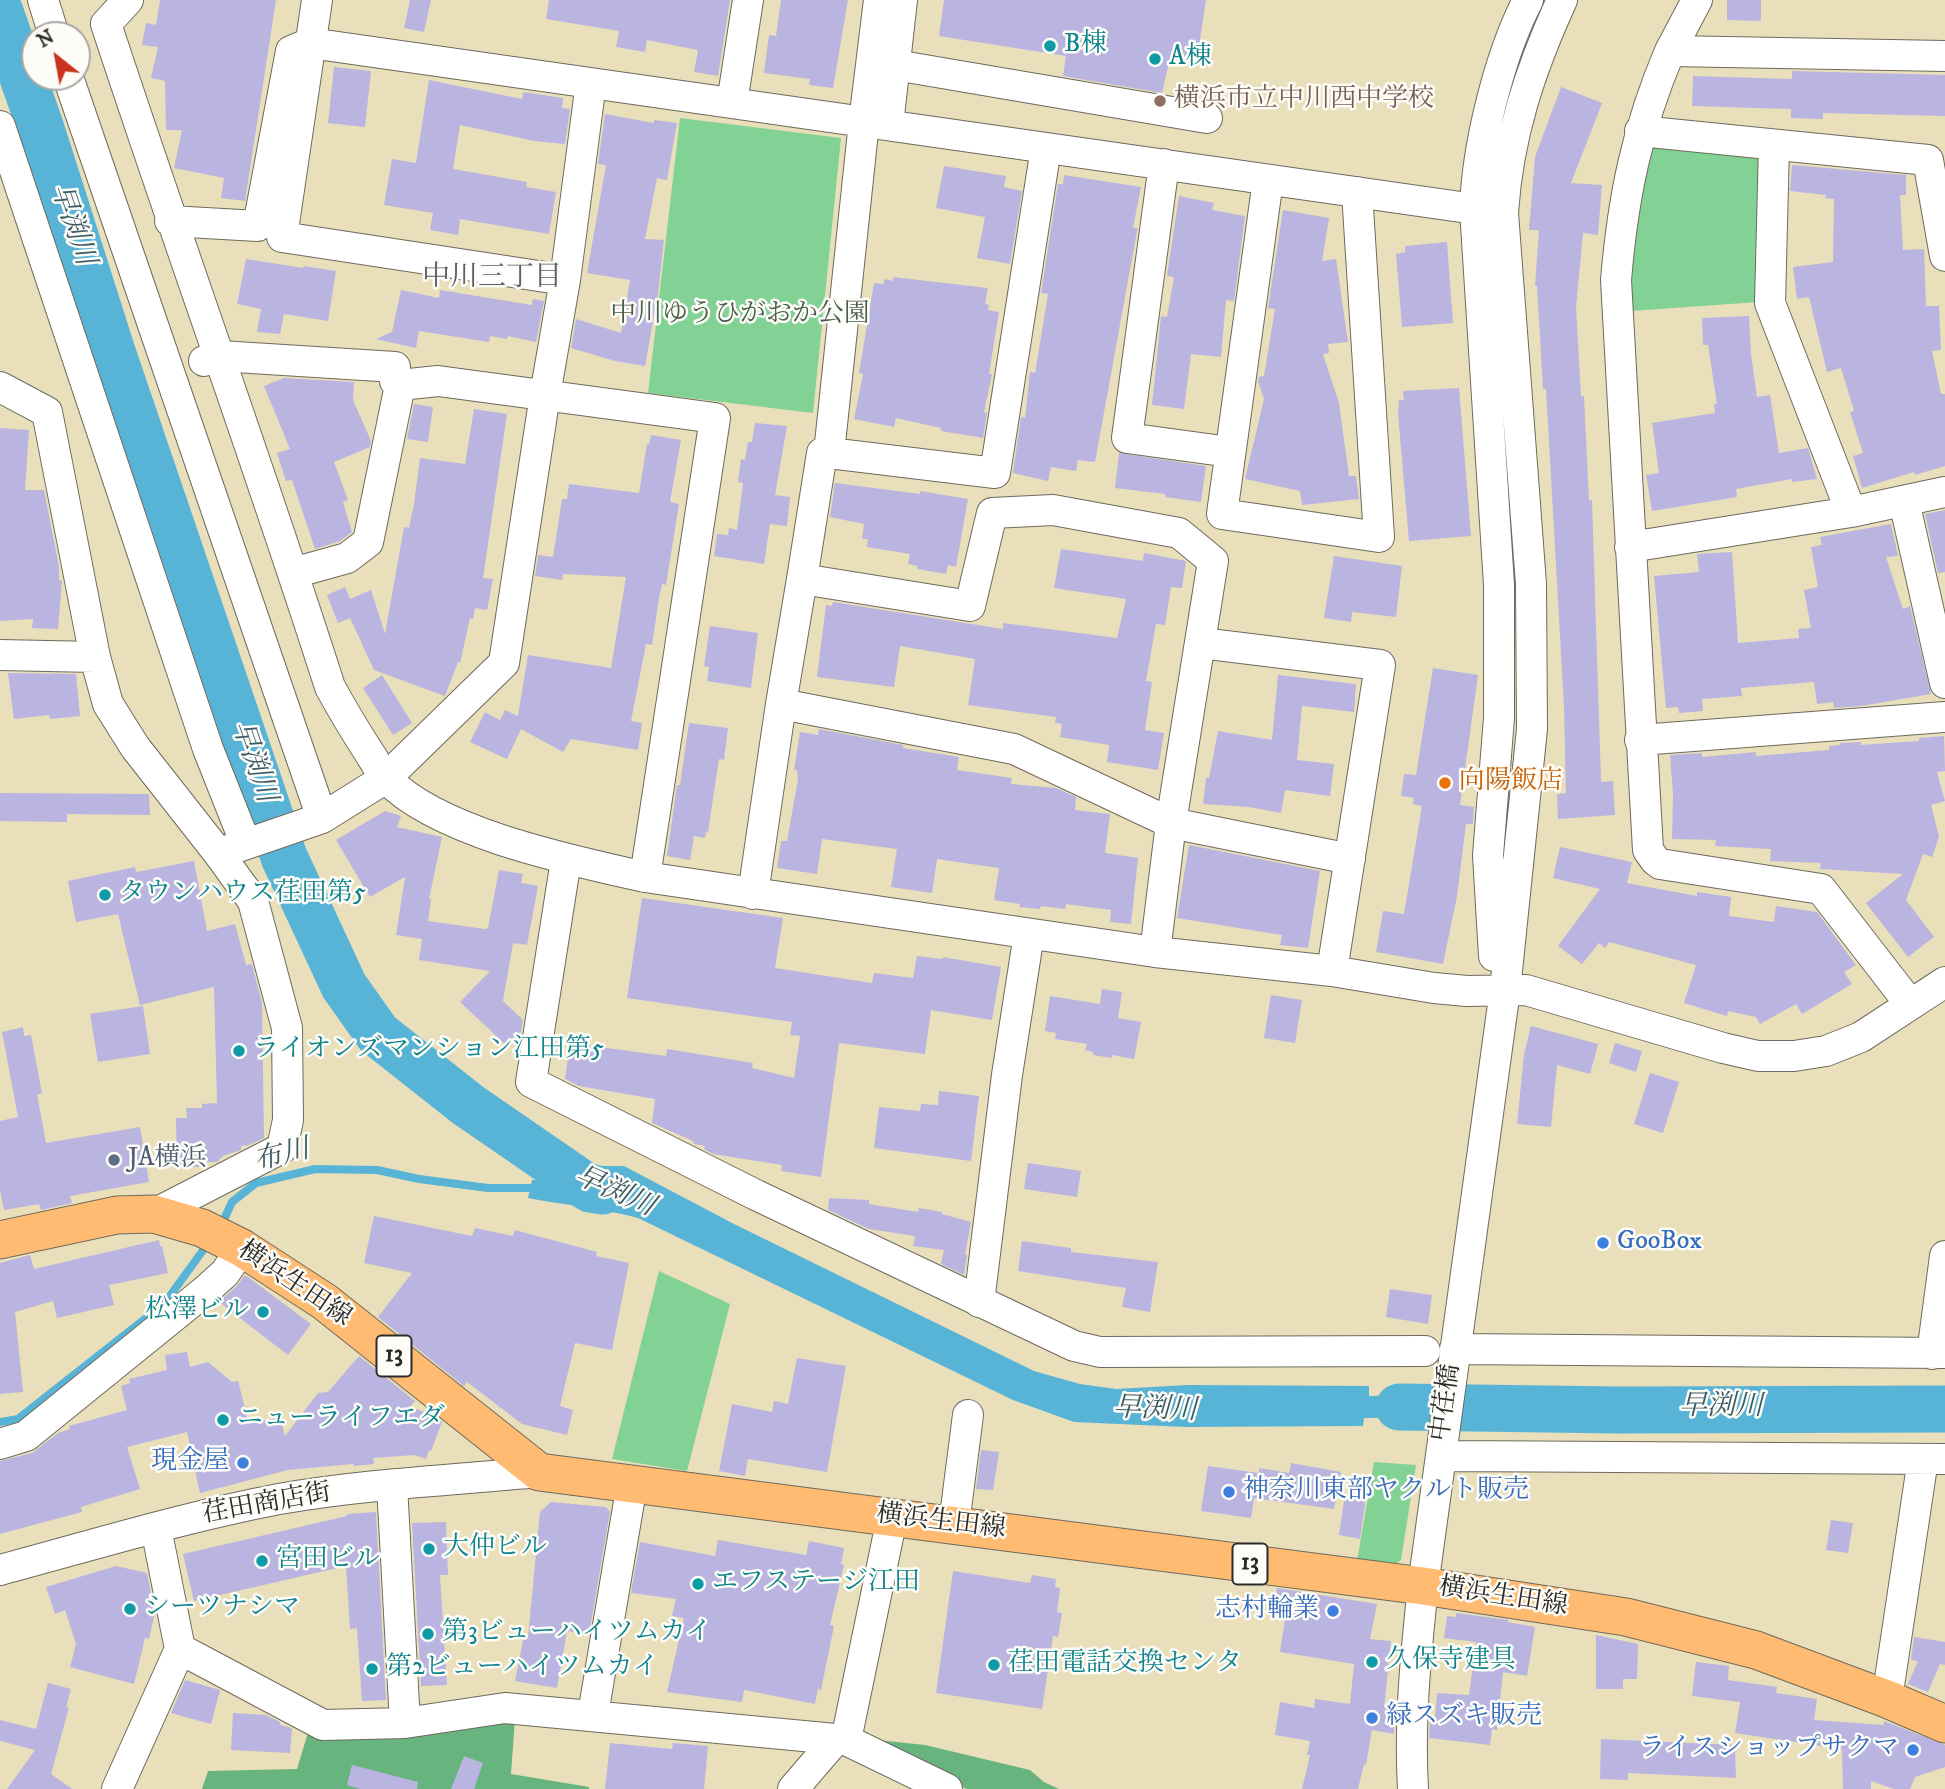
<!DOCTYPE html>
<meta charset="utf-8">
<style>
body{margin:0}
#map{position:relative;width:1945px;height:1789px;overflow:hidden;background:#e9dfbb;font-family:"IM FELL DW Pica",serif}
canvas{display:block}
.north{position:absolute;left:21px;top:21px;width:70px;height:70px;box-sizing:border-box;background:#fdfcf7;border:2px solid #a9a8a5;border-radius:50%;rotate:329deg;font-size:19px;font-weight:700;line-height:28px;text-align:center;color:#2b2b2b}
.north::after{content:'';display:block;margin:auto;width:24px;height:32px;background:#c8321e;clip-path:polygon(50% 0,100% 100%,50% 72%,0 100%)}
</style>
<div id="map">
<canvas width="1945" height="1789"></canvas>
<div class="north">N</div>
</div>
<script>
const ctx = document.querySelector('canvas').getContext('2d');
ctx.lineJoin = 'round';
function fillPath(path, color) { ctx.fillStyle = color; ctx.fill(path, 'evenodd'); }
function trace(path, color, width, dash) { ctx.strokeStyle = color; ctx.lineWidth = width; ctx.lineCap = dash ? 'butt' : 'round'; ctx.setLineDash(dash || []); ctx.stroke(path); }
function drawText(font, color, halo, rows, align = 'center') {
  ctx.font = font + ' "IM FELL DW Pica","Noto Serif JP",serif'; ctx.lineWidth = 5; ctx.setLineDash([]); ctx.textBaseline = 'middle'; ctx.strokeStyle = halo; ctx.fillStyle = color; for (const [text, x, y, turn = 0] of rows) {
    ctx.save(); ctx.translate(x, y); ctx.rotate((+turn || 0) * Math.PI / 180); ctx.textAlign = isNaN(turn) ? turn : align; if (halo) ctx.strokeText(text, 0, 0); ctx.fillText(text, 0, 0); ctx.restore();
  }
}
fillPath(new Path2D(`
 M680 118 841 138 813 413 648 393Z
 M1650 145 1761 158 1758 302 1631 311 1627 277Z
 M659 1271 730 1304 687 1471 612 1459Z
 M1374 1462 1416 1465 1401 1560 1393 1566 1357 1561Z`), '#81d294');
fillPath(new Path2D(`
 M515 1718 511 1774 589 1787V1789H202L208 1771 297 1769 310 1726Z
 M878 1740 925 1745 1030 1770 1044 1782 1059 1789H967L937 1777Z`), '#68b47e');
fillPath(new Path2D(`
 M561 1143 583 1161 602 1166H624L734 1224 1034 1371 1080 1384 1116 1389 1188 1385 1369 1386V1396L1439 1394 1438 1417 1364 1418 1363 1426 1186 1427 1074 1422 1013 1400 638 1218C602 1208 564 1205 528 1198L532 1180 564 1182 540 1170Z`), '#58b4d6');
fillPath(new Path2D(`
 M1427 1391H1439L1438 1420 1422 1421Z`), '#e9dfbb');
trace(new Path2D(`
 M221 1226 232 1202 256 1183 315 1169 377 1170 419 1179 488 1188H540
 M0 1422 18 1419 164 1304 209 1242`), '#58b4d6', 8);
trace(new Path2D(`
 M0 12 40 126 112 352 284 857 344 986 378 1034 468 1105 590 1189 603 1191
 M1399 1407 1619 1410 1945 1409`), '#58b4d6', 47);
fillPath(new Path2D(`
 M160 0H276L245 201 221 198 224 178 174 168 182 130H166L165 81 151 78 158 47 142 45 146 23 156 25Z
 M410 0H431L424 32 404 28Z
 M549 0H730L718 76 694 72 698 50 647 40 645 52 616 47 619 31 546 19Z
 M781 0H848L833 88 809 85 810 79 764 73 769 35 776 36Z
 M944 0H1206L1197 59 1171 54 1162 93 1063 76 1066 56 939 36Z
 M1727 0H1761V21L1727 20Z
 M334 67 371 71 365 127 328 123Z
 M1792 71 1945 75V116L1823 113V119L1791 118V109L1692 106 1693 76 1792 79Z
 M429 80 522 99 523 92 563 98 562 108 570 109 565 144 534 141 460 125 453 169 527 182 526 187 556 192 549 234 460 219 458 235 430 230 433 213 384 205 392 159 416 163Z
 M1561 87 1602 103 1571 183 1602 185 1598 235 1583 233 1576 307 1581 396H1584L1589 500H1592L1601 782 1613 781 1615 815 1558 819 1557 794 1566 793 1564 707 1546 389H1543L1537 286H1535L1539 230H1529L1535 157Z
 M605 114 654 123V120L677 123 667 180 657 178 645 239 664 240 658 294 645 366 615 361 571 348 576 319 621 333 630 280 587 273 606 165 598 164Z
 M1792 165 1906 175V195H1900L1903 250 1924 249 1926 306H1939L1941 350 1932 351 1941 394H1945V466L1915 475 1914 472 1862 488 1853 456 1863 453 1850 412 1854 411 1841 368 1827 372 1809 297 1797 299 1793 267 1833 262 1834 199 1825 198 1826 195 1790 191Z
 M944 166 1006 176 1004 187 1022 191 1010 264 977 258 985 217 936 208Z
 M1064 175 1141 187 1133 228H1138L1137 231 1095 462 1078 460 1076 471 1051 467 1048 481 1013 473 1021 417 1025 418 1030 372 1035 373 1048 294 1041 293 1058 184H1063Z
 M1179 196 1214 203 1212 210 1245 216 1234 301 1226 300 1221 357 1191 354 1184 409 1152 405 1161 316 1167 317 1174 277 1167 276Z
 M1283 210 1329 218 1322 261 1336 259 1348 342 1328 344 1329 353 1323 354 1339 403 1349 476H1356L1359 499 1302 505 1300 491 1245 479 1264 399 1258 381 1259 377 1264 376 1275 309 1268 308Z
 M1447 242 1453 323 1402 327 1396 254 1405 252V246Z
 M246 259 303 268 304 266 336 271 328 321 284 314 280 334 257 332 261 309 237 304Z
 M893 277 988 288 985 304 989 305 988 310 999 312 989 374H992L984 412 987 413 983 438 941 431V428L896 418 894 427 854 419 863 374 859 373 874 283 884 284V279L893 281Z
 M401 290 439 298 440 290 532 305 533 299 544 301 536 342 508 336 507 339 490 336 489 342 419 331 416 348 376 339 392 332Z
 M1749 316 1751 354 1757 397 1770 395 1779 453 1808 448 1817 479 1792 482V479L1736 489 1737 497 1652 511 1646 475 1659 473 1652 423 1715 413 1714 404H1717L1708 345H1703L1702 318Z
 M284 378 354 382 353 400 371 441 370 447 334 462 348 500 343 502 352 532 340 541 315 549 292 480 286 481 277 453 290 449 264 386Z
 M1459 388 1471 536 1409 541 1398 413 1399 400H1404L1403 391Z
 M414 404 433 407 428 442 407 439Z
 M474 409 507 414 483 578 493 579 487 610 475 608 473 619 470 618 460 663 458 662 445 696 374 670 350 618 338 623 327 595 345 587 350 599 371 590 385 634 404 527 409 528 414 504 420 458 465 464Z
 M755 423 787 426 775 495 790 497 787 526 770 524 764 564 714 556 717 534 728 535 729 528 737 530 743 483 738 482 741 459 745 460 748 442H752Z
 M0 428 29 430 25 490H44L59 567V580L62 581 58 629 32 628 33 619 0 621Z
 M651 435 681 440 670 502 679 504 666 585 662 584 659 598 652 645 646 644 631 721 642 723 638 750 571 739 563 752 521 729 507 759 470 742 485 712 500 720 505 710 518 716 528 655 611 668 626 577 563 574 562 580 535 576 538 555 553 557 562 499H567L569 484 639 493 647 444H649Z
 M1119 453 1206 466 1201 502 1165 497V494L1115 488Z
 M835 483 920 494V491L968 499 956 567 948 565 946 574 917 569V566L908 564 910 554 867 547 868 539H862L864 524 830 517Z
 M1945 510V572L1938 573 1925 514Z
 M1891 524 1898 556 1886 557 1903 609 1910 606 1931 694 1861 706 1834 708 1833 702 1817 704 1814 682 1741 688 1742 696 1702 699 1703 711 1679 713 1678 707 1666 708 1654 576 1699 572 1697 554 1732 552 1738 643 1799 638 1798 629 1811 628 1804 590 1818 587 1811 547 1822 545 1820 537Z
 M1061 549 1143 561 1144 553 1186 561 1182 588 1171 587 1165 625 1156 624 1146 681 1152 682 1145 730 1164 733 1158 770 1107 762 1109 745 1060 737 1062 724 1055 723 1056 717 968 705 975 659 900 646 894 687 817 677 826 605 832 606 833 602 1003 629V623L1117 638 1126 599 1054 588Z
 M1334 556 1402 566 1396 617 1352 612 1351 622 1324 618Z
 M710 626 758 633 751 688 707 681 709 667 704 666Z
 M1433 668 1478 675 1460 805 1474 807 1473 824H1466L1457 896 1443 964 1376 952 1383 911 1404 914 1422 806 1413 804 1414 798 1401 796 1404 774 1416 775Z
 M8 673 76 674 80 716 50 719 49 715 14 719Z
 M382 675 412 723 393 735 363 688Z
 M1278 675 1356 684 1354 712 1302 706 1297 760 1334 764 1330 796 1285 790 1281 813 1249 807 1203 804 1206 778H1209L1218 731 1272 740Z
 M689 723 728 728 724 760 719 759 708 832H706L705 838 694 836 690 860 667 856 677 785H680Z
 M819 729 903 745V748L959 757 957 770 1012 778 1011 784 1056 788 1076 797 1075 810 1110 814 1105 853 1138 858 1131 924 1110 922 1111 910 1066 904 1065 909 1041 906 1040 909 1019 907 1020 904 994 900 999 868 937 859 932 893 891 887 897 849 822 839 817 874 777 868 781 841H787L798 779 797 770H794L800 732 818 735Z
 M1944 736 1945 771 1937 772 1945 801 1931 805 1939 837 1932 857 1923 854 1906 900 1934 937 1908 957 1866 903 1903 874 1820 869 1821 863 1770 861 1771 849 1715 846 1716 840 1672 839 1673 794 1670 755 1702 753V757L1756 752V756L1829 750V746L1840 745V743L1861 742V745L1919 741V738Z
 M0 793 149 794 150 815 67 814V822L0 821Z
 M385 811 401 816 397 827 442 837 429 899H431L428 921 485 929 488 928 499 870 523 874 521 883 538 886 527 945 513 943 503 1001 523 1020 521 1032 508 1047 460 1002 490 971 419 960 422 939 396 935 405 877 370 897 336 840Z
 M1189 845 1320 871 1308 948 1280 945 1282 935 1177 918Z
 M1560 847 1632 862 1627 883 1697 896V892L1731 897 1729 916 1774 922 1776 906 1817 912 1856 965 1844 972 1852 984 1802 1014 1796 1004 1760 1024 1756 1017 1728 1011 1727 1016 1684 1003 1696 965 1609 942 1605 948 1599 943 1582 964 1558 946 1600 889 1553 878Z
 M194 861 207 931 235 924 246 965 252 964 262 1003 264 1138 249 1145 241 1146V1150L223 1156 217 1162H199V1167H177L176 1118H187L186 1108H202V1104L217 1103 214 987 140 1005 118 914 76 922 68 881 135 867 136 872Z
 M642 898 783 918 775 968 872 983 874 973 913 978 917 956 942 959 943 957 1001 967 992 1020 931 1010 925 1054 839 1043 821 1177 781 1171 782 1165 713 1154 704 1149 705 1146 694 1144 693 1141 652 1123 655 1099 579 1086 565 1079 570 1043 666 1056 667 1049 753 1063 752 1068 794 1078 800 1036 790 1035 792 1022 627 998Z
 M1102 989 1122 992 1118 1018 1141 1022 1134 1059 1112 1055V1058L1093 1055V1052L1085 1050 1087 1044 1055 1039 1056 1033 1045 1031 1050 996 1100 1004Z
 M1271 995 1302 1000 1295 1043 1264 1038Z
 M143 1006 150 1054 98 1062 90 1014Z
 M1531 1026 1598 1044 1590 1074 1557 1065 1551 1127 1517 1124 1524 1054Z
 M23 1027 24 1036 31 1035 35 1056 42 1094H37L46 1143 140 1127 149 1182 70 1196 72 1203 41 1210 39 1204 4 1210 0 1190V1121L18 1117 2 1032Z
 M1615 1043 1642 1051 1636 1072 1609 1063Z
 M1650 1073 1679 1082 1663 1133 1634 1124Z
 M939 1091 979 1096 971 1161 874 1148 879 1107 920 1111 921 1104 938 1105Z
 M1028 1163 1081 1171 1077 1197 1024 1189Z
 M829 1198 869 1200V1204L918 1212 919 1208 942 1212V1214L971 1222 965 1255H967L964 1275 941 1264 944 1250 913 1246 915 1236 869 1229 828 1210Z
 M374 1216 472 1236 475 1228 513 1236 515 1230 597 1252 596 1256 629 1263 612 1350 575 1343 560 1406 573 1410 567 1435 522 1424 467 1382 464 1386 378 1317 412 1273 364 1263Z
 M159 1240 160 1246H162L168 1273 109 1285 114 1305 57 1318 53 1301 15 1312 23 1392 0 1394V1263L30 1255 34 1269Z
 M1022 1241 1071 1248V1252L1158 1262 1150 1312 1122 1307 1126 1288 1018 1271Z
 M245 1275 311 1324 288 1355 219 1302 237 1286Z
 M1390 1289 1432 1295 1428 1324 1386 1317Z
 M187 1352 190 1367 208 1362 232 1382 238 1381 249 1424 280 1416 285 1436 318 1393 328 1392 359 1356 415 1401 410 1407 433 1415 442 1422 431 1451 429 1450 426 1459 414 1455 373 1458 374 1464 354 1466 353 1464 288 1470 200 1493 187 1432 127 1447 140 1489 81 1507 82 1512 0 1534V1461L32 1453 58 1433 70 1429 69 1426 127 1410 121 1386 130 1383 129 1379 167 1370 165 1355Z
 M797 1358 846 1366 827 1472 748 1459 745 1476 719 1471 732 1404 772 1412 774 1401 788 1404Z
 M981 1450 999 1452 993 1490 976 1489Z
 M1291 1463 1341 1472 1334 1509 1254 1498 1251 1518 1201 1511 1208 1466 1259 1473V1468L1289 1473Z
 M1345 1494 1366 1497 1360 1539 1339 1535Z
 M551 1502 606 1507 610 1512 589 1634 567 1631 557 1688 515 1681 524 1636 528 1637 540 1512Z
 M376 1512 386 1700 362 1701 357 1628 350 1629 346 1566 194 1601 183 1554 347 1516V1514Z
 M1831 1520 1853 1523 1848 1553 1826 1550Z
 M446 1522 448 1575H440L447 1685 421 1686 412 1523Z
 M718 1540 806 1555 809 1541 844 1548 841 1564 844 1565 830 1625 834 1626 821 1690 818 1689 815 1704 744 1690 742 1702 667 1692 684 1618 672 1616 676 1599 631 1593 640 1542 715 1556Z
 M116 1566 147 1573 155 1613 149 1639 145 1638 134 1684 70 1667 76 1644 65 1610 55 1614 46 1587Z
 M953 1571 1030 1583 1032 1575 1056 1579 1055 1587 1060 1588 1057 1612 1062 1613 1058 1637 1053 1636 1042 1709 936 1693Z
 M1277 1588 1377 1604 1370 1639 1391 1641 1384 1708 1395 1710 1394 1734 1372 1730 1366 1765 1364 1764 1358 1789H1302L1310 1755H1307L1310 1741 1275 1735 1280 1702 1314 1708 1315 1699 1350 1704 1354 1664 1280 1652 1285 1619 1272 1617Z
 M1456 1613 1508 1620V1622L1535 1627 1527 1676 1503 1672 1497 1730 1492 1729 1490 1745 1429 1738 1430 1716 1435 1717 1437 1693 1469 1695 1476 1642 1444 1638 1447 1616 1456 1617Z
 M1596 1635 1638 1644 1637 1679H1623V1689H1596Z
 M1914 1637 1945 1642V1665L1940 1664 1928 1692 1908 1684 1918 1661 1911 1660Z
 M1696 1662 1729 1666 1728 1680 1777 1687 1776 1693 1817 1699 1814 1720 1884 1725V1721L1945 1745V1767L1915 1777 1910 1789H1894L1871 1781V1789H1843L1842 1749 1735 1733 1740 1702 1692 1696Z
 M185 1680 220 1690 211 1724 171 1713Z
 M48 1683 71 1689 66 1708 69 1707 51 1774 72 1789H7L35 1750 0 1741V1720L36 1729Z
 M233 1713 266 1715 280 1722V1725L292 1728 290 1753 231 1750Z
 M1601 1739 1735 1745 1736 1778 1628 1773V1780L1600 1779Z
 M610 1743 672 1749 673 1743 708 1746 704 1789H605Z
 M464 1756 483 1763 474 1789H451Z
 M352 1765 418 1782 417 1789H360L347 1785Z`), '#bab4e0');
const minor = new Path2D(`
 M43 0 54 35
 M128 0 106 24C179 246 259 465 330 687 343 711 357 734 372 757 376 764 381 773 387 779 438 833 574 861 645 877L1155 952 1332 971 1434 988 1467 991 1526 990 1723 1048 1758 1056H1794L1826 1051 1861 1037 1945 982
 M317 0 282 237 565 280 591 83
 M879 0 864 122 829 453 995 473 1046 148
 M1670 51 1697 0
 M895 65 1207 118
 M68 77 322 818
 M732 103 748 0
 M888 125 902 0
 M0 126 208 749 241 832
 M1640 131 1928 160 1945 256
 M1774 146 1770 303 1851 512
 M1164 164 1127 438 1230 452
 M1268 180 1222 514 1379 537 1357 192
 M170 221 258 226 291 51 310 43 1503 213
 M204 361 220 356 395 367V381L400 385
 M0 387 47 412 95 657
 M1904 501 1945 683
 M1630 547 1851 512 1945 492
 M293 573 347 558 368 542 400 385 438 381 715 418 645 877
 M802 579 822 453H829
 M1201 643 1380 665 1332 971
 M0 655 95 657 108 704 135 747 219 854 253 901 287 1028 288 1120 282 1148 154 1214
 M781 704 1014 749 1171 823 1350 859
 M1640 740 1945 717
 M223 852 322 818 386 778 504 663 545 395 565 280
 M566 860 531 1082 756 1195 1074 1346 1100 1352 1425 1351
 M753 894 781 704 802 579 970 606 992 513 1053 510 1179 533 1213 561 1171 823 1155 952
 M1494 956 1488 855 1499 718V585L1475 209C1477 146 1499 56 1528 0
 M1910 1004 1821 889 1660 864 1655 860 1648 850 1616 280C1623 197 1637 128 1670 51L1945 56
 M979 1302 1007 1075 1029 934
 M1455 1349 1945 1353
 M1932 1354 1945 1256
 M0 1444 26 1436 205 1291 225 1273 242 1248
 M1454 1456 1945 1459
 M392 1485 405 1723
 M954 1524 968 1415
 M0 1570C93 1545 185 1517 279 1499 365 1484 453 1480 539 1472
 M180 1649 323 1725 405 1723 505 1708 846 1740 892 1518
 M1887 1699 1923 1459
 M593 1714 632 1484
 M846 1740 947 1789
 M117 1789 180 1649 156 1528
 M793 1789 836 1739
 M1413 1789C1409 1721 1416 1653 1423 1586L1505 990 1532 729 1531 584 1503 213C1508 136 1530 70 1562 0`);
const major = new Path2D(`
 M0 1240 117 1215 154 1214 202 1228 242 1248 325 1302 539 1472 1423 1586 1626 1617 1756 1650 1887 1699 1945 1724`);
trace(minor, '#6e6a5d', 32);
trace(major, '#6e6a5d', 39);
trace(minor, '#fff', 30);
trace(major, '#ffbb71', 37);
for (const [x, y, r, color] of [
 [1050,46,7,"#0f9aa8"],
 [1155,59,7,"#0f9aa8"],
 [1160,101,7,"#8d6e63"],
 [1445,783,7,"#e8710a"],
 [105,895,7,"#0f9aa8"],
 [239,1051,7,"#0f9aa8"],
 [114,1160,7,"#5c6f8a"],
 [1603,1243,7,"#3f7fe0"],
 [263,1312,7,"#0f9aa8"],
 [223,1420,7,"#0f9aa8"],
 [243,1463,7,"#3f7fe0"],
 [1229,1492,7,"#3f7fe0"],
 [429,1549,7,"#0f9aa8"],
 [262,1561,7,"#0f9aa8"],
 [698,1584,7,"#0f9aa8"],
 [130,1609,7,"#0f9aa8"],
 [1333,1611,7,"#3f7fe0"],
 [428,1634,7,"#0f9aa8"],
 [1372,1662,7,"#0f9aa8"],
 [994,1665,7,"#0f9aa8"],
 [372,1669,7,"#0f9aa8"],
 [1372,1718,7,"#3f7fe0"],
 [1913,1750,7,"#3f7fe0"]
]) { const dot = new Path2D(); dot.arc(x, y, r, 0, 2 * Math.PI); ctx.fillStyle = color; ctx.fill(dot); trace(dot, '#fdfcf7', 2.5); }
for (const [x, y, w] of [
 [394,1356,35],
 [1250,1564,35]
]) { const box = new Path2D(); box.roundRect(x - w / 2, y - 20.5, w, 41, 5); ctx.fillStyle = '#fdfcf7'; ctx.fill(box); trace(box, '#2b2b2b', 2); }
drawText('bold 24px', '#2b2b2b', null, [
 ["13",394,1356],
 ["13",1250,1564]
]);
drawText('26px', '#0d838f', '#fdfcf7', [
 ["B棟",1064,46],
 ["A棟",1169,59],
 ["タウンハウス荏田第5",119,895],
 ["ライオンズマンション江田第5",253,1051],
 ["松澤ビル",249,1312,"right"],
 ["ニューライフエダ",237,1420],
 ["大仲ビル",443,1549],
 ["宮田ビル",276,1561],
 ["エフステージ江田",712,1584],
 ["シーツナシマ",144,1609],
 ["第3ビューハイツムカイ",442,1634],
 ["久保寺建具",1386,1662],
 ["荏田電話交換センタ",1008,1665],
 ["第2ビューハイツムカイ",386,1669]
], 'left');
drawText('26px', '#785e54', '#fdfcf7', [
 ["横浜市立中川西中学校",1174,101]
], 'left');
drawText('26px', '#455d4a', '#fdfcf7', [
 ["中川ゆうひがおか公園",740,316]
]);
drawText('26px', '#c56008', '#fdfcf7', [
 ["向陽飯店",1459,783]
], 'left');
drawText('26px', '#4e5e75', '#fdfcf7', [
 ["JA横浜",128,1160]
], 'left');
drawText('26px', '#366cbe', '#fdfcf7', [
 ["GooBox",1617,1243],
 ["現金屋",229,1463,"right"],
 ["神奈川東部ヤクルト販売",1243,1492],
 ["志村輪業",1319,1611,"right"],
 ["緑スズキ販売",1386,1718],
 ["ライスショップサクマ",1899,1750,"right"]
], 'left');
drawText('26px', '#2b2b2b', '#fdfcf7', [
 ["横浜生田線",294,1285,34],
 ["中荏橋",1447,1403,-82],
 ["荏田商店街",267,1505,-10],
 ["横浜生田線",941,1523,7],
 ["横浜生田線",1503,1598,9]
]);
drawText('italic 28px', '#3b5b67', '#fdfcf7', [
 ["早渕川",71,225,71],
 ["早渕川",252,762,71],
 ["布川",282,1157,-14],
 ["早渕川",614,1193,24],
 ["早渕川",1721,1408],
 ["早渕川",1155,1411,2]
]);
drawText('28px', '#5d5b6a', '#fdfcf7', [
 ["中川三丁目",492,279]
]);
</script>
